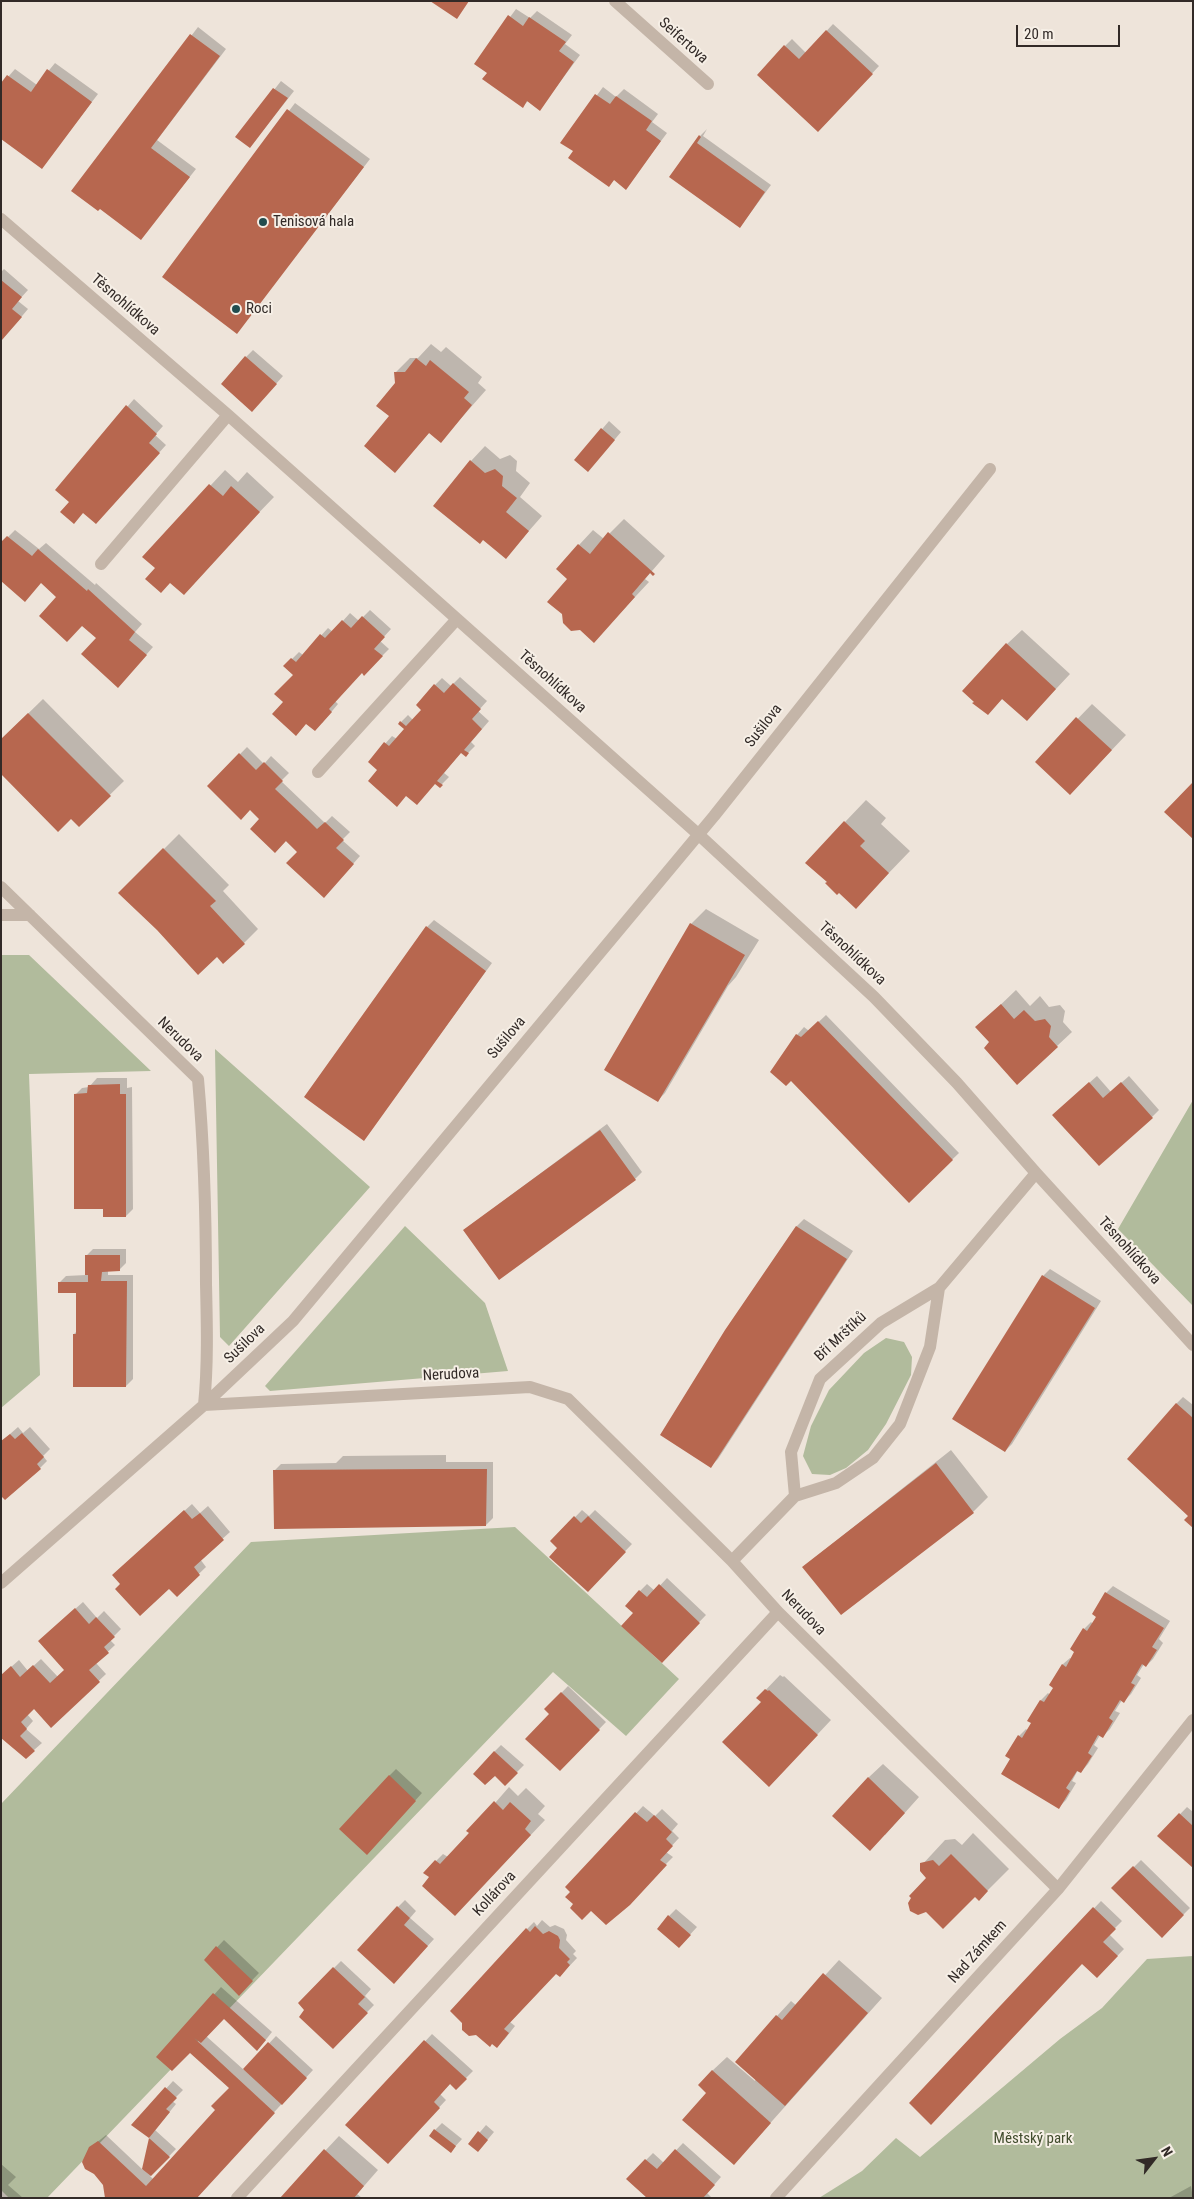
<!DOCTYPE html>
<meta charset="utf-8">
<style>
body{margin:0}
#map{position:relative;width:1194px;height:2199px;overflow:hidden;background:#eee4da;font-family:"Roboto Condensed",sans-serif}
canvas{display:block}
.frame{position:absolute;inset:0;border:2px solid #322a27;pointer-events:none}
.north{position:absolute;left:1129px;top:2134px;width:50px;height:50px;-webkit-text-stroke:4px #f6efe6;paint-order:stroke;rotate:60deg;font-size:14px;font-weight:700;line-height:20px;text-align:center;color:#322a27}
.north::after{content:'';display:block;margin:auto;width:18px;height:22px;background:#322a27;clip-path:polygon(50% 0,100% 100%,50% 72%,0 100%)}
.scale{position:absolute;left:1016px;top:25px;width:104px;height:22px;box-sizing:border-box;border:2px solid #322a27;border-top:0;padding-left:6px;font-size:15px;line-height:18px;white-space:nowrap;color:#322a27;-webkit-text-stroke:4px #f6efe6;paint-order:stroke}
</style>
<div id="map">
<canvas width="1194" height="2199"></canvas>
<div class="frame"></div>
<div class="north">N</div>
<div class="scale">20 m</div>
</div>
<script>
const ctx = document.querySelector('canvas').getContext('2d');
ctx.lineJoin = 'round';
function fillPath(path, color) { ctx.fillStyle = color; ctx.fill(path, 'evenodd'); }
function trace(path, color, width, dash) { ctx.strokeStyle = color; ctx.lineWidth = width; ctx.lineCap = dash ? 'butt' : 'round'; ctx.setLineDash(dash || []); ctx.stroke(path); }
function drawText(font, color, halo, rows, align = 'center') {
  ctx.font = font + ' "Roboto Condensed",sans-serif'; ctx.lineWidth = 4; ctx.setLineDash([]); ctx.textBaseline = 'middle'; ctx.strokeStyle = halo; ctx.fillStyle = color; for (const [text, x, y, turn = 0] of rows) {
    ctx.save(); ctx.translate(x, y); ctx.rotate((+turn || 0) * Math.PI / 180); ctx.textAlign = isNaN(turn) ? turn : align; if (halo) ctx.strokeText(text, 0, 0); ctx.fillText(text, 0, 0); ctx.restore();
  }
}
fillPath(new Path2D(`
 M1 955H29L151 1071 29 1074 40 1375 1 1408Z
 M215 1049 370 1187 229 1346 220 1337Z
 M1193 1100V1306L1118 1229Z
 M405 1226 485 1303 508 1371 270 1391 265 1386Z
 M886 1338 904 1342 912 1357 911 1375 886 1424 868 1450 846 1468 830 1475 812 1474 803 1456 811 1426 829 1390 864 1353Z
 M515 1527 679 1679 626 1736 553 1672 47 2198H9L1 2190V1804L251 1542Z
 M1193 1956V2198H819L862 2171 896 2138 920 2157 1060 2039 1102 2008 1147 1959Z`), '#b1bb9c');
fillPath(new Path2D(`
 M516 9 530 18 537 11 572 35 565 44 580 55 540 109 528 101 523 106 489 73 476 63Z
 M833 24 879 66 825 124 785 46 792 39 806 53Z
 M198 27 226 49 157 140 196 169 141 238 100 207 73 191Z
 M55 63 98 94 42 167 1 85 15 69 37 85Z
 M281 81 294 91 250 147 237 137Z
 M603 87 616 97 624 89 658 114 652 122 667 133 626 188 615 179 609 185 575 151 562 143Z
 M295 103 370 159 237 332 164 277Z
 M707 129 703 136 771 185 740 227 670 177 700 136Z
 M4 269 28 290 18 301 28 309 1 341V272Z
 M431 344 441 352 446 347 482 377 478 383 486 390 441 441 430 432 395 471 391 416 396 384 395 373 410 358H418Z
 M253 350 283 376 259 403 246 357Z
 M134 399 163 426 155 435 166 445 103 515 71 502 57 489Z
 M609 421 621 432 595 463 576 460Z
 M485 446 500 459 510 455 517 461 516 471 530 483 520 497 542 516 506 557 471 461Z
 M225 470 238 482 247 472 274 497 224 549 157 568 184 514Z
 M624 519 665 556 645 579 649 582 594 641 569 579 579 545 593 530 604 539Z
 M15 530 39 549 46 543 95 585 96 583 142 624 135 632 153 647 125 679 98 638 58 596 1 544Z
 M370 610 391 629 380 641 389 649 371 667 362 672 335 701 338 704 322 723 285 702 294 675 285 666 299 652 303 655 328 628 333 632 350 613 359 621Z
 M1022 630 1070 674 1041 705 1003 698 988 713 975 702 1007 644Z
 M460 677 487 701 478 711 489 721 471 742 475 746 466 755 462 751 444 773 449 777 440 786 435 782 379 770 369 762 392 736 397 739 405 729 401 722 408 715 413 720 422 710 435 685 442 678 451 686Z
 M43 699 124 781 79 825 1 740Z
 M1092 704 1126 735 1070 794 1036 762Z
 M247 747 264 764 271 756 289 773 281 781 325 823 332 816 350 832 342 840 360 856 331 889 298 852 250 809 209 786Z
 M866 800 886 818 881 824 910 851 856 907 845 822Z
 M179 834 229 885 223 891 258 929 244 943 217 955 158 929 120 893Z
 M706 909 759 940 736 977 728 986 665 1093 658 1100 606 1070 691 924Z
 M434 920 492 963 364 1139 306 1097 427 927Z
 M1016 990 1030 1006 1040 996 1049 1007 1060 1005 1065 1011 1063 1022 1072 1032 1057 1046 992 1013Z
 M826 1015 959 1153 909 1201 797 1035 804 1027 809 1031Z
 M1097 1076 1111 1092 1129 1076 1159 1110 1152 1117 1061 1108Z
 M97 1078H127V1088L132 1087 133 1209 126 1216 104 1207 75 1095 82 1088 89 1087Z
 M607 1124 642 1172 635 1179 464 1230Z
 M804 1219 853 1251 718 1459 711 1466 796 1227Z
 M93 1249H126V1263L119 1270H108V1275H133V1379L126 1386 74 1334 77 1331V1292L59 1283 66 1276 86 1275V1256Z
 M1050 1269 1101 1301 1012 1444 1005 1451 1043 1276Z
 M1183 1397 1193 1405V1526L1189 1516 1176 1404Z
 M18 1427 23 1433 30 1427 50 1449 43 1456 47 1461 40 1468 1 1442Z
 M951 1450 988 1497 973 1512 841 1613 803 1567Z
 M446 1455V1462H493V1518L486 1525 274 1471 281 1464 336 1463 343 1456Z
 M192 1504 200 1513 208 1506 230 1532 200 1559 206 1567 177 1595 169 1587 122 1584 121 1568Z
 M582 1510 589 1516 595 1510 632 1544 587 1591 559 1548 552 1541Z
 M667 1578 706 1615 662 1661 635 1613 640 1591 647 1584 655 1591Z
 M1113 1586 1170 1621 1159 1639 1163 1643 1153 1659 1146 1666 1144 1664 1137 1675 1141 1678 1131 1694 1124 1701 1122 1700 1115 1711 1120 1713 1110 1729 1103 1736 1100 1735 1094 1745 1098 1748 1088 1764 1081 1772 1078 1770 1072 1781 1076 1783 1066 1800 1059 1807 1011 1759 1019 1736 1026 1729 1028 1731 1041 1700 1048 1693 1050 1695 1055 1687 1050 1685 1063 1664 1070 1658 1072 1659 1076 1652 1072 1649 1084 1629 1091 1622 1093 1624 1106 1593Z
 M83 1602 97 1618 104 1611 121 1629 110 1640 115 1645 96 1663 106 1674 51 1726 35 1708 27 1714 33 1721 26 1729 42 1743 26 1757 1 1676 19 1660 28 1671 41 1659 58 1677 65 1670 47 1634Z
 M780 1675 783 1677 784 1676 831 1720 784 1770 763 1702 758 1698Z
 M568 1686 606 1722 560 1770 550 1714 546 1709Z
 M501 1745 524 1765 505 1784 494 1752Z
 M883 1764 919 1797 885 1835 868 1778Z
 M396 1769 422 1793 374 1846 389 1776Z
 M509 1787 518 1796 526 1788 545 1806 538 1814 545 1820 510 1857 430 1877 436 1861 443 1854 448 1857Z
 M643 1806 655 1816 662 1809 678 1824 672 1831 679 1838 666 1852 673 1857 606 1924 591 1909 574 1904 572 1892 567 1887Z
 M1187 1807 1193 1812V1867L1159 1836Z
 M973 1833 1009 1869 979 1899 975 1895 928 1878 920 1867 945 1840 955 1839 962 1845Z
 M1141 1860 1190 1908 1162 1936 1113 1888Z
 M405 1900 416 1911 410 1918 434 1939 401 1975 398 1907Z
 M1101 1901 1122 1921 1109 1934 1124 1949 1097 1977 1082 1963 910 2103Z
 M676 1909 697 1927 686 1939 669 1916Z
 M542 1920 550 1927 555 1925 564 1929 567 1935 566 1940 576 1951 573 1954 577 1958 560 1976 556 1973 510 2022 515 2026 504 2040 463 2022 452 2011 527 1929 534 1922 537 1926Z
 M224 1940 259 1973 239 1994 205 1960Z
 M839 1960 882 1998 748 2148 707 2093 712 2071 727 2057 755 2081 777 2016 791 2001 797 2006Z
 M341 1961 371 1989 365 1996 374 2005 333 2047 299 2003Z
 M221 1987 272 2032 264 2042 224 2017 206 2036 244 2070 276 2036 313 2070 195 2198 104 2184 90 2148 106 2135 143 2170 150 2138 133 2125 173 2081 183 2090 172 2101 176 2104 155 2130 176 2149 150 2176 154 2180 217 2110 230 2088 190 2051 158 2057Z
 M432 2034 473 2071 456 2088 451 2083 440 2094 446 2100 395 2155 347 2125Z
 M442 2123 462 2139 451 2151 435 2130Z
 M486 2125 494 2132 478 2151 470 2144Z
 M339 2136 378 2170 357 2194 362 2198H281Z
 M683 2143 721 2177 707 2193 711 2197 649 2198 646 2160 653 2153 664 2163Z
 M1 2164 16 2177 8 2185 23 2198H1Z
 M1191 2186 1193 2198H1169Z`), '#0003');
fillPath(new Path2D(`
 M430 1H469L457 19Z
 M508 15 523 26 529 17 566 42 559 51 574 62 540 111 527 101 523 108 482 79 487 73 474 64Z
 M826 30 873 74 818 132 757 75 784 45 799 59Z
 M190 34 220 56 151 148 190 177 141 240 100 209 98 211 71 191Z
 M47 69 92 102 42 169 1 139V83L7 75 31 92Z
 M273 88 288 98 250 148 235 137Z
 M595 94 610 104 616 96 652 121 646 130 661 141 626 190 614 180 609 187 568 158 573 151 560 143Z
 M287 109 364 167 237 334 162 277Z
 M699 135 701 137 697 143 765 192 740 228 669 177Z
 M1 280 22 297 12 309 22 317 1 341Z
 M245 356 277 384 252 412 221 384Z
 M416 358 426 366 430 360 469 392 464 398 472 405 441 443 429 433 395 473 364 446 389 416 376 406 395 383 394 372H405Z
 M126 405 157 434 149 443 160 453 96 524 83 513 74 524 60 512 69 502 55 490Z
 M601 428 615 440 588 472 574 460Z
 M470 460 485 473 495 469 503 476 502 486 517 498 506 512 529 531 506 559 483 540 480 544 433 506Z
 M209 484 223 496 231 486 260 512 184 595 170 583 161 593 145 579 155 568 142 557Z
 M608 532 655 574 653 576 650 573 632 594 635 597 594 643 580 630 571 631 563 623 562 614 547 602 567 579 556 569 578 544 590 554Z
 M7 536 32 556 38 549 87 591 88 589 135 632 129 640 147 655 118 688 81 654 96 638 82 626 67 642 39 616 56 597 41 583 25 602 1 581V542Z
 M362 616 385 637 374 649 383 656 364 676 362 673 329 709 332 712 315 731 306 724 296 736 272 714 283 702 274 694 293 675 283 666 291 658 296 662 320 634 325 638 342 620 351 628Z
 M1006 643 1056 689 1027 721 1002 699 988 715 972 703 974 702 962 691Z
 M453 683 481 709 472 719 482 729 464 750 469 753 466 757 461 753 437 781 443 785 440 788 435 784 417 805 406 796 397 807 368 781 377 770 368 762 384 742 389 746 404 729 398 724 400 721 406 726 421 710 416 705 434 684 444 693Z
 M28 713 111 796 79 827 71 819 58 832 1 774V739Z
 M1076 717 1112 750 1070 795 1035 762Z
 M239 753 256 770 264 762 283 781 275 789 309 821 317 829 325 822 344 840 336 848 354 864 324 898 286 863 297 852 286 841 275 853 250 829 259 819 250 810 241 820 207 786Z
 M1193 782V839L1164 812Z
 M844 821 865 841 860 846 889 873 856 909 839 893 837 895 825 883 827 882 805 863Z
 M163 848 216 901 210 906 245 944 223 964 217 957 198 975 157 930 118 893Z
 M690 923 745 955 658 1102 604 1070Z
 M426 926 486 971 364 1141 304 1097Z
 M1001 1004 1014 1019 1024 1010 1035 1021 1045 1019 1051 1026 1049 1037 1058 1047 1017 1085 984 1048 989 1042 975 1027Z
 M818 1021 953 1160 909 1203 791 1081 786 1086 770 1072 796 1034 801 1037Z
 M1089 1082 1103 1098 1121 1082 1153 1118 1099 1166 1052 1115Z
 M120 1084V1094H126V1217H103V1209H74V1094L87 1093 88 1085Z
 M600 1130 636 1180 499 1280 463 1230Z
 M796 1226 847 1259 711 1468 660 1435 725 1330Z
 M85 1255H120V1271L102 1272 101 1281H127L126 1387H73V1334H76V1293H58V1282H88V1275H85Z
 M1042 1275 1095 1308 1005 1452 952 1419Z
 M1176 1403 1193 1418V1528L1184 1520 1188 1516 1127 1459Z
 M22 1433 44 1457 37 1464 41 1469 5 1500 1 1496V1441L10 1434 15 1439Z
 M936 1463 974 1513 841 1615 802 1567Z
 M432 1469H487L486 1526 274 1529 273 1470Z
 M184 1510 192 1519 200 1513 224 1540 194 1567 200 1575 177 1597 169 1589 140 1616 115 1589 120 1584 112 1575Z
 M574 1516 581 1523 588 1516 626 1552 588 1592 549 1557 557 1548 550 1541Z
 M659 1584 700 1623 662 1663 621 1626 633 1613 625 1606 639 1590 647 1597Z
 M1105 1592 1164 1628 1152 1647 1157 1650 1146 1667 1142 1664 1131 1683 1135 1685 1124 1703 1120 1700 1109 1718 1113 1721 1103 1738 1098 1735 1088 1753 1092 1756 1081 1773 1077 1771 1066 1788 1070 1791 1059 1809 1001 1774 1010 1759 1005 1756 1018 1735 1022 1738 1031 1723 1027 1721 1040 1700 1044 1702 1053 1688 1049 1685 1062 1664 1066 1667 1074 1652 1070 1649 1083 1628 1087 1631 1096 1617 1092 1614Z
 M75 1608 89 1624 96 1617 115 1637 104 1647 109 1653 89 1670 100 1682 51 1728 34 1709 21 1722 27 1729 20 1736 35 1751 26 1759 1 1738V1675L11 1666 20 1677 33 1665 50 1683 64 1670 38 1641Z
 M765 1689 768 1691 769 1690 818 1735 769 1787 722 1742 761 1702 756 1698Z
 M561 1692 600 1730 560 1771 525 1739 549 1714 544 1709Z
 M494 1751 518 1773 505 1786 495 1776 485 1785 473 1774Z
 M389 1775 416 1801 367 1855 339 1829Z
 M868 1777 905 1813 870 1851 832 1816Z
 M494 1801 503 1810 510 1802 531 1821 525 1829 531 1835 455 1916 422 1886 429 1877 423 1873 435 1860 440 1864 469 1833 466 1831Z
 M635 1812 647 1822 654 1815 672 1832 666 1839 673 1846 660 1860 667 1865 630 1905 606 1925 591 1911 582 1920 570 1908 573 1904 565 1897 570 1892 565 1887Z
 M1179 1813 1193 1826V1868L1157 1836Z
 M951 1854 988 1891 979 1901 975 1897 943 1929 926 1912 918 1915 910 1911 908 1903 911 1898 909 1896 926 1878 920 1871V1863L933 1860 939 1866Z
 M1133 1866 1184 1915 1162 1938 1111 1888Z
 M397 1906 410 1918 404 1925 428 1946 394 1984 357 1950Z
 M1093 1907 1116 1929 1103 1942 1118 1956 1097 1978 1082 1964 931 2125 909 2103Z
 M668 1915 691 1935 679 1948 657 1929Z
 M535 1926 543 1934 549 1931 558 1936 560 1940 559 1948 570 1959 567 1962 570 1965 560 1977 556 1974 504 2029 509 2033 497 2048 492 2044 490 2047 476 2035 469 2036 462 2030V2023L450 2011 526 1928 530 1932Z
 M216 1946 253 1981 239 1996 204 1960Z
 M333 1967 365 1997 358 2004 368 2013 333 2049 299 2017 304 2010 298 2003Z
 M823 1973 868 2013 785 2106 735 2062 776 2015 782 2020Z
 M213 1993 266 2040 257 2051 224 2019 201 2043 194 2038 275 2113 197 2198H105L103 2185 94 2174 85 2169 82 2162 89 2147 98 2141 146 2186 215 2110 211 2106 229 2088 190 2053 172 2071 156 2057Z
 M424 2040 467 2079 456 2090 450 2084 434 2102 440 2108 388 2164 345 2125Z
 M268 2042 307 2078 282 2105 243 2069Z
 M712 2070 771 2123 734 2165 682 2120 706 2093 698 2085Z
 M165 2087 177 2098 166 2109 170 2112 149 2138 170 2157 151 2176 142 2169 149 2138 131 2125Z
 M434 2129 456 2146 451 2153 429 2136Z
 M478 2131 488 2140 478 2152 468 2144Z
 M324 2149 364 2186 354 2198H280Z
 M675 2149 715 2185 703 2198H647L626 2179 645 2159 657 2169Z`), '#b7674f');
trace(new Path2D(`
 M615 1 708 84
 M1 219 228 415 457 619 698 834 874 997 957 1083 1036 1173 1193 1345
 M101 564 228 415
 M318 772 457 619
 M1 887 198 1079C204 1147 206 1216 206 1284 207 1325 208 1365 204 1405L530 1387 568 1399 732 1561 778 1612 1058 1889
 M1 915H30
 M939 1288 881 1323 820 1379 791 1452 795 1496 836 1483 873 1458 900 1424 930 1347 939 1288 1036 1173
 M732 1561 795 1496
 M1 1583 204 1405 293 1321 714 816 990 469
 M237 2198 778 1612
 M776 2198 1058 1889 1193 1720`), '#c4b5a8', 12);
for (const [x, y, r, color] of [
 [263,222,5,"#224c4e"],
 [236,309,5,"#224c4e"]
]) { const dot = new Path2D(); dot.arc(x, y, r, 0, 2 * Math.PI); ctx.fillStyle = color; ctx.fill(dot); trace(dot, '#f6efe6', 2); }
drawText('15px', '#322a27', '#f6efe6', [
 ["Seifertova",683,41,42],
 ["Těsnohlídkova",125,305,41],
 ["Těsnohlídkova",552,682,42],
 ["Sušilova",764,726,-52],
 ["Těsnohlídkova",852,954,43],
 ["Sušilova",507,1038,-50],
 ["Nerudova",180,1040,44],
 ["Těsnohlídkova",1129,1251,48],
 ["Bří Mrštíků",841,1337,-43],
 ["Sušilova",245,1344,-44],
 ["Nerudova",451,1375,-3],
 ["Nerudova",803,1613,46],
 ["Kollárova",495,1894,-47],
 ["Nad Zámkem",978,1952,-48]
]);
drawText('15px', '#322a27', '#f6efe6', [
 ["Tenisová hala",273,222],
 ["Roci",246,309]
], 'left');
drawText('15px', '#424d2e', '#f6efe6', [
 ["Městský park",1033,2139]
]);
</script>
